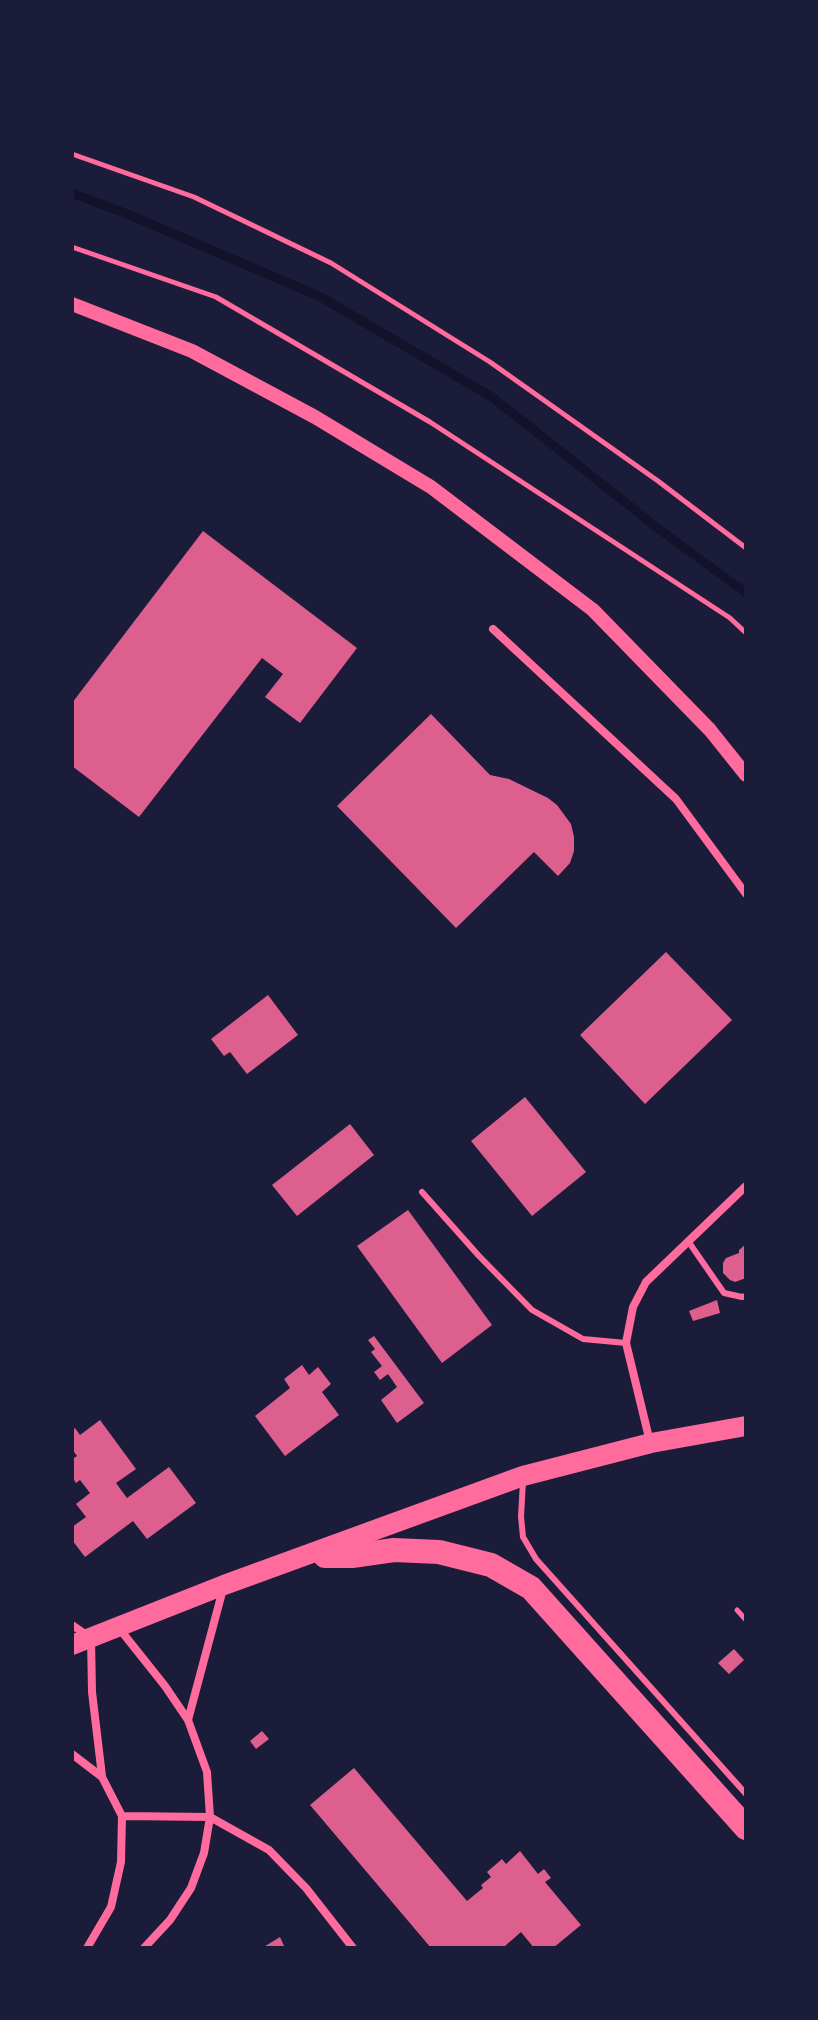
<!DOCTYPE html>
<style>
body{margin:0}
#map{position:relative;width:818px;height:2020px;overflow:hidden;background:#1b1b3a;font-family:"Titillium Web",sans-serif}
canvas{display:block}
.frame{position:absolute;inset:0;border:74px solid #1b1b3a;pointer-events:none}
</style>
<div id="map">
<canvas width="818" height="2020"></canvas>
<div class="frame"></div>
</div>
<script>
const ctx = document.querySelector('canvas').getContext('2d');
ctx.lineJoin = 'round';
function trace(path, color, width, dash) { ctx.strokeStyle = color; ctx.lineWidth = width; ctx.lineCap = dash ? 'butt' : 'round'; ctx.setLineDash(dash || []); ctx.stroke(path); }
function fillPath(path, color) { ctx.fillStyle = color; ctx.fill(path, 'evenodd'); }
trace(new Path2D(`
 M72 193 127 214 319 296 492 397 659 529 746 593`), '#12122b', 9);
fillPath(new Path2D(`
 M203 531 357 648 300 723 265 697 283 674 262 658 139 817 72 766V703Z
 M431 714 490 775 509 779 548 798 557 805 571 824 574 837V851L570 863 558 876 534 852 456 928 337 806Z
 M666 952 732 1020 645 1104 580 1035Z
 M268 995 298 1035 247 1074 230 1052 224 1056 211 1039Z
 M525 1097 586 1172 532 1216 471 1141Z
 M350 1124 374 1155 297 1216 272 1185Z
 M408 1210 492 1325 442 1363 357 1246Z
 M746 1244V1278L735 1282 730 1280 723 1273V1263L726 1258 739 1253V1250Z
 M717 1300 720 1313 693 1321 689 1311Z
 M374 1336 424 1403 397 1423 381 1400 397 1387 388 1374 380 1380 374 1372 382 1366 371 1352 375 1349 368 1340Z
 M302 1365 309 1375 318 1367 331 1384 322 1392 339 1415 285 1456 255 1416 290 1388 284 1379Z
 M100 1420 136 1469 116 1483 127 1498 169 1467 196 1503 147 1539 133 1521 85 1557 72 1540V1527L86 1517 76 1504 90 1493 80 1480 76 1483 72 1477V1459L77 1456 72 1449V1430L75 1428 80 1435Z
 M734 1649 744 1660 729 1674 718 1663Z
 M262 1731 269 1739 256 1749 250 1741Z
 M354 1768 467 1901 483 1888 481 1885 491 1877 487 1872 502 1859 506 1864 520 1851 538 1874 544 1869 551 1878 545 1882 581 1925 553 1948H534L521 1932 505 1946 507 1948H431L310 1805Z
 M280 1937 285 1948H262Z`), '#dd5f8e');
trace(new Path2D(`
 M72 154 194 197 331 263 490 362 658 481 746 548
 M72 247 216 297 430 422 730 618 746 633
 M737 1610 746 1620`), '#ff6b9d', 5);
trace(new Path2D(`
 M422 1192 479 1256 532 1310 583 1339 626 1343
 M688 1241 724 1293 742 1297 746 1296
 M523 1481 521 1517 523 1537 536 1559 746 1794`), '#ff6b9d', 6);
trace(new Path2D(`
 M493 629 676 799 746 894
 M650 1442 626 1343 633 1307 646 1282 746 1186
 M72 1625 91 1638 92 1692 102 1776
 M118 1627 165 1686 188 1720 207 1772 210 1817 204 1853 191 1888 170 1920 144 1948
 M188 1720 223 1589
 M72 1754 102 1777 122 1816 121 1862 111 1907 87 1948
 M122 1816 210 1817 269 1850 306 1888 353 1948`), '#ff6b9d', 8);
trace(new Path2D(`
 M72 304 192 351 315 417 431 487 593 610 710 730 746 775`), '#ff6b9d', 14);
trace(new Path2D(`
 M72 1645 224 1585 523 1476 651 1443 746 1426`), '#ff6b9d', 20);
trace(new Path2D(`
 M325 1556H352L394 1550 439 1552 491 1565 531 1588 746 1828`), '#ff6b9d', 24);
</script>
